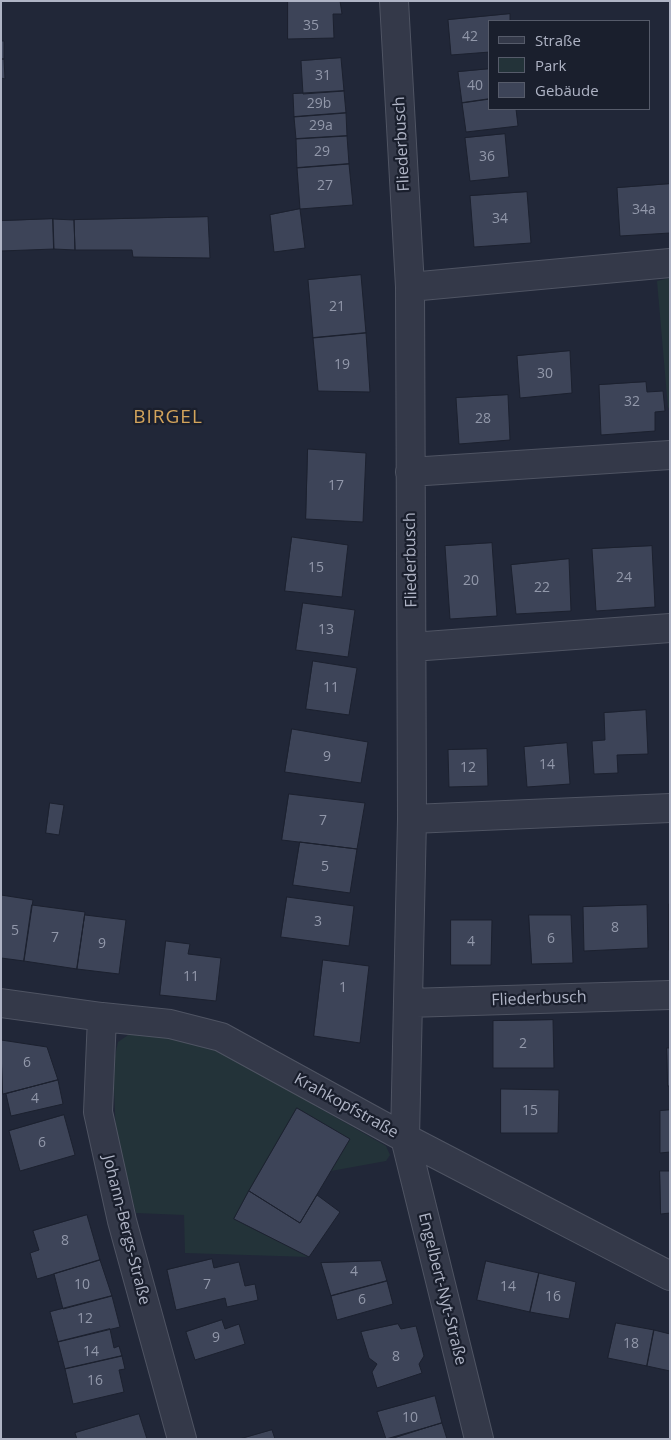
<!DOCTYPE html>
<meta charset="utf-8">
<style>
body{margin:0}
#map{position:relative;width:671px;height:1440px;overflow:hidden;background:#212738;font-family:"Open Sans",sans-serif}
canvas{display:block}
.frame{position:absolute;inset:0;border:2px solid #afb4c5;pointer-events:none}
.legend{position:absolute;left:488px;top:20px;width:162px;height:90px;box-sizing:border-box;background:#1a1f2d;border:1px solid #565b6a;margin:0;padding:6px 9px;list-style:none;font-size:15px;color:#afb4c5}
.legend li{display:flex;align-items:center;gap:10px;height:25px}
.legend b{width:25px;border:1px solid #565b6a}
</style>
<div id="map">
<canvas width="671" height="1440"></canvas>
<div class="frame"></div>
<ul class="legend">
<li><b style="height:6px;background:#343949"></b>Straße</li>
<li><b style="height:14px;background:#233339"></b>Park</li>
<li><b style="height:14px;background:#3d4458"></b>Gebäude</li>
</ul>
</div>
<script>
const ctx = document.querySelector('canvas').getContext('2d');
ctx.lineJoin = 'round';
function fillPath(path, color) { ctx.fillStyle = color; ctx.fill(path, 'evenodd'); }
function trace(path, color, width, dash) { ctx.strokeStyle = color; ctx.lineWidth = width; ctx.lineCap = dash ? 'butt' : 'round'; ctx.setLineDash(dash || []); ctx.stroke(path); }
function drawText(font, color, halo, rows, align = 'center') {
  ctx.font = font + ' "Open Sans",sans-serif'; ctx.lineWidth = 4.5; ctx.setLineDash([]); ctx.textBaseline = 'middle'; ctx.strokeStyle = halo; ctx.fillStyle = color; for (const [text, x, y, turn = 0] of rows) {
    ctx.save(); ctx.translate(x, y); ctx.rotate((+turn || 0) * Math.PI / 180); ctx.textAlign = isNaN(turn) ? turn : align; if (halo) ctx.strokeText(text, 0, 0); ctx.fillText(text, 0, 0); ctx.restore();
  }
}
fillPath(new Path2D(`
 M670 278V407L668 408 657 281Z
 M131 1033 190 1036 318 1095 314 1105 386 1146 390 1155 386 1161 331 1171 350 1139 297 1108 234 1219 309 1257 185 1253 184 1215 136 1213 116 1136 113 1065 118 1042Z`), '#233339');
const building = new Path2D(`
 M288 1H340L342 14H333L334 38 288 39Z
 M510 14V21H490V52L451 55 448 20Z
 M1 41H4V59H1Z
 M341 58 344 91 303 94 301 61Z
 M1 59H4L5 79 1 78Z
 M490 69V99L462 103 458 72Z
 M344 91 346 113 294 117 293 94Z
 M490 99V109H516L518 126 466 132 462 103Z
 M346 113 347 136 296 139 294 117Z
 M505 134 509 177 470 181 465 138Z
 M347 136 349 164 297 168 296 139Z
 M349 164 353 205 300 209 297 168Z
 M670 184V233L620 236 617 188Z
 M527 192 531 243 474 247 470 196Z
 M300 209 305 248 274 252 270 215Z
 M208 217 210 258 133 257 132 250H75L74 220Z
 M53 219 74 220 75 250 54 249Z
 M53 219 54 249 1 251V221Z
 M361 275 366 333 313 338 308 280Z
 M366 333 370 392 318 391 313 338Z
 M570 351 572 393 520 398 517 356Z
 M646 382 647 392 663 391 665 411 655 412V431L601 435 599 385Z
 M508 395 510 440 459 444 456 398Z
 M308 449 366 453 363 522 306 519Z
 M292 537 348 545 342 597 285 591Z
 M492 543 497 616 450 619 445 546Z
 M652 546 655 607 596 611 592 549Z
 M569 559 571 611 516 614 511 565Z
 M303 603 355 610 348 657 296 650Z
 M313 661 357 668 349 715 306 709Z
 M646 710 648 754 617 755 618 773 594 774 592 741 605 740 604 713Z
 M292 729 368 742 361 783 285 772Z
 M567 743 570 784 527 787 524 747Z
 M487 749 488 786 449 787 448 750Z
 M289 794 365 803 357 849 282 840Z
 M50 803 64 805 59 835 46 833Z
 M300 842 357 849 350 893 293 885Z
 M1 895 33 900 24 961 1 958Z
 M287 897 354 906 349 946 281 937Z
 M669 904H670V950H669Z
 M32 905 85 912 77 969 24 961Z
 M647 905 648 948 584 951 583 907Z
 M85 915 126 920 119 974 77 969Z
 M529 915H571L573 963 532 964Z
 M451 920H492L491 965H451Z
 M166 941 190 944 188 954 221 958 216 1001 160 995Z
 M323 960 369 966 360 1043 314 1036Z
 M553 1020 554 1068H493V1021Z
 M1 1040 47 1047 58 1080 3 1094Z
 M667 1048H670V1086H668Z
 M58 1080 63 1104 11 1116 6 1094Z
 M501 1089 559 1090 558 1133H501Z
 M297 1108 350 1139 300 1223 249 1191Z
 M670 1110V1152L660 1153V1111Z
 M64 1115 75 1155 20 1171 9 1131Z
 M660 1171H670V1213L661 1214Z
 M249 1191 300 1223 317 1195 340 1212 309 1257 234 1219Z
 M87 1215 100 1260 37 1279 30 1253 39 1250 33 1231Z
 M212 1259 214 1268 239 1262 245 1286 255 1284 258 1300 227 1307 225 1298 176 1310 167 1270Z
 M100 1260 112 1296 63 1309 54 1274Z
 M381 1261 387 1281 331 1296 321 1263Z
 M486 1261 539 1273 530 1312 477 1300Z
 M539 1273 576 1282 569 1319 530 1312Z
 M387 1281 393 1304 337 1320 331 1296Z
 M112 1296 120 1327 58 1342 50 1312Z
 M222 1320 225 1329 239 1324 245 1344 195 1360 186 1332Z
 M616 1323 654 1330 647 1366 608 1358Z
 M398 1324 401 1329 416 1326 424 1356 419 1364 422 1373 377 1388 372 1372 377 1364 369 1358 361 1332Z
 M110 1329 114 1348 119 1346 122 1356 65 1369 58 1342Z
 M654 1330 670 1334V1371L647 1366Z
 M122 1356 125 1369 119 1370 124 1392 73 1404 65 1369Z
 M435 1396 442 1423 386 1439 377 1412Z
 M139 1414 147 1439H77L75 1433Z
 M442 1423 447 1439H391Z
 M272 1430 275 1439H240Z`);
fillPath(building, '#3d4458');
trace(building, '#1c212f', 1);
const street = new Path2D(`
 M394 1 410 287 412 819 405 1138 479 1439
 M410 287 670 263
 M410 472 670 455
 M412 647 670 628
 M412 819 670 808
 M1 1003 102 1017 170 1024 221 1037 405 1138 670 1276
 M408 1003 670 995
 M102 1017 98 1112 122 1221 182 1439`);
trace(street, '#4f5463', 30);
trace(street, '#343949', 28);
drawText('14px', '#9298aa', null, [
 ["35",311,26],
 ["42",470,37],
 ["31",323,76],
 ["40",475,86],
 ["29b",319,104],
 ["29a",321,126],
 ["29",322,152],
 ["36",487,157],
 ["27",325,186],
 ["34a",644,210],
 ["34",500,219],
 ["21",337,307],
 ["19",342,365],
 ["30",545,374],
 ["32",632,402],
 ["28",483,419],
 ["17",336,486],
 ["15",316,568],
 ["24",624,578],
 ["20",471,581],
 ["22",542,588],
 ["13",326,630],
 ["11",331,688],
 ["9",327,757],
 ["14",547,765],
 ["12",468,768],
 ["7",323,821],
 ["5",325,867],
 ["3",318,922],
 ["8",615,928],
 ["5",15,931],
 ["7",55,938],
 ["6",551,939],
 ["4",471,942],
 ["9",102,944],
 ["11",191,977],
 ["1",343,988],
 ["2",523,1044],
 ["6",27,1063],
 ["4",35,1099],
 ["15",530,1111],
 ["6",42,1143],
 ["8",65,1241],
 ["4",354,1272],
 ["10",82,1285],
 ["7",207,1285],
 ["14",508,1287],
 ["16",553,1297],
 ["6",362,1300],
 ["12",85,1319],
 ["9",216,1338],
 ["18",631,1344],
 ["14",91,1352],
 ["8",396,1357],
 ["16",95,1381],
 ["10",410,1418]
]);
drawText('16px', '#afb4c5', '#1a1f2d', [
 ["Fliederbusch",402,144,-93],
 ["Fliederbusch",411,560,-91],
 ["Fliederbusch",539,999,-2],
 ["Krahkopfstraße",346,1106,29],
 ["Johann-Bergs-Straße",126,1230,76],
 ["Engelbert-Nyt-Straße",442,1289,76]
]);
ctx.letterSpacing = '1px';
drawText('19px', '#d3a45c', '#1a1f2d', [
 ["BIRGEL",168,418]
]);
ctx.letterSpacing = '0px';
</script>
